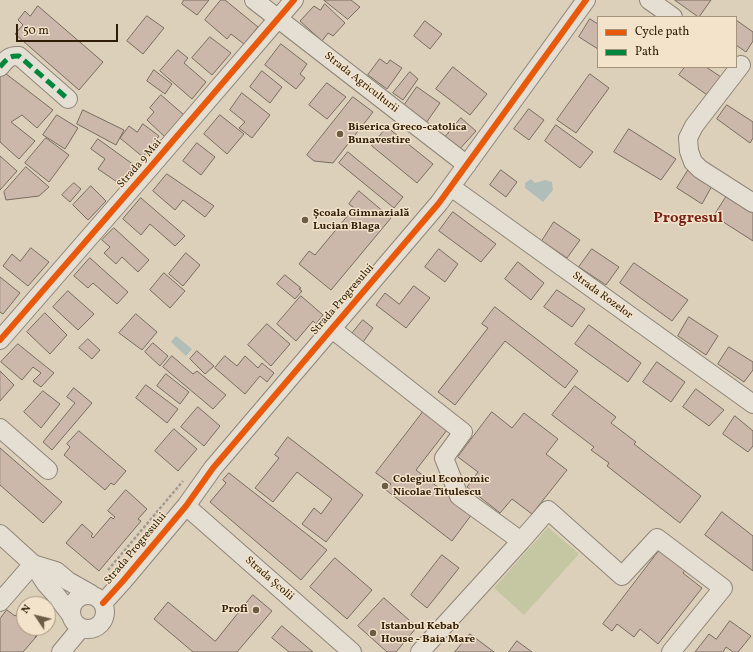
<!DOCTYPE html>
<meta charset="utf-8">
<style>
body{margin:0}
#map{position:relative;width:753px;height:652px;overflow:hidden;background:#ddd0bb;font-family:Vollkorn,serif}
canvas{display:block}
.legend{position:absolute;left:597px;top:16px;width:140px;height:52px;box-sizing:border-box;background:#f2e3ca;border:1px solid #a4947c;margin:0;padding:5px 7px;list-style:none;font-size:12px;color:#2f1d07}
.legend li{display:flex;align-items:center;gap:8px;height:20px}
.legend b{width:20px;border:1px solid #a4947c}
.north{position:absolute;left:16px;top:596px;width:40px;height:40px;box-sizing:border-box;background:#f2e3ca;border:1px solid #a4947c;border-radius:50%;rotate:305deg;font-size:11px;font-weight:700;line-height:16px;text-align:center;color:#2f1d07}
.north::after{content:'';display:block;margin:auto;width:14px;height:18px;background:#6c5c46;clip-path:polygon(50% 0,100% 100%,50% 72%,0 100%)}
.scale{position:absolute;left:16px;top:24px;width:102px;height:18px;box-sizing:border-box;border:2px solid #2f1d07;border-top:0;padding-left:5px;font-size:12px;line-height:14px;white-space:nowrap;color:#2f1d07;-webkit-text-stroke:3px #f2e3ca;paint-order:stroke}
</style>
<div id="map">
<canvas width="753" height="652"></canvas>
<ul class="legend">
<li><b style="height:5px;background:#e8590c"></b>Cycle path</li>
<li><b style="height:5px;background:#00873e"></b>Path</li>
</ul>
<div class="north">N</div>
<div class="scale">50 m</div>
</div>
<script>
const ctx = document.querySelector('canvas').getContext('2d');
ctx.lineJoin = 'round';
function fillPath(path, color) { ctx.fillStyle = color; ctx.fill(path, 'evenodd'); }
function trace(path, color, width, dash) { ctx.strokeStyle = color; ctx.lineWidth = width; ctx.lineCap = dash ? 'butt' : 'round'; ctx.setLineDash(dash || []); ctx.stroke(path); }
function drawText(font, color, halo, rows, align = 'center') {
  ctx.font = font + ' Vollkorn,serif'; ctx.lineWidth = 3; ctx.setLineDash([]); ctx.textBaseline = 'middle'; ctx.strokeStyle = halo; ctx.fillStyle = color; for (const [text, x, y, turn = 0] of rows) {
    ctx.save(); ctx.translate(x, y); ctx.rotate((+turn || 0) * Math.PI / 180); ctx.textAlign = isNaN(turn) ? turn : align; if (halo) ctx.strokeText(text, 0, 0); ctx.fillText(text, 0, 0); ctx.restore();
  }
}
fillPath(new Path2D(`
 M548 527 579 554 524 615 494 588Z`), '#c5c6a2');
fillPath(new Path2D(`
 M531 179 535 183 545 180 552 182 553 190 543 202 525 188V183Z
 M176 336 192 349 186 356 171 342Z`), '#b1bdb8');
const building = new Path2D(`
 M184 0H209L197 15 182 4Z
 M221 0H225L258 27 244 44 231 34 227 39 205 20Z
 M324 0H351L360 7 348 19Z
 M675 0H711L699 17Z
 M325 4 345 23 333 36 328 33 322 41 300 21 314 6 320 10Z
 M38 6 103 62 79 90 15 34 23 25 18 20 25 11 30 16Z
 M147 16 164 28 143 54 127 41Z
 M590 19 598 24V49L579 37Z
 M736 20 753 32V41L746 52 736 45Z
 M425 21 442 34 430 49 414 36Z
 M210 37 231 53 212 75 192 58Z
 M281 44 307 64 300 74 305 78 296 89 265 65Z
 M178 50 188 58 184 63 206 82 192 99 160 71Z
 M380 59 387 64 390 60 402 68 387 89 368 75Z
 M453 67 487 94 470 115 436 89Z
 M685 67H706L724 79 710 97 679 75Z
 M1 70 53 110 37 128 22 115 11 122 35 141 19 159 0 142V72Z
 M154 70 172 84 165 94 147 81Z
 M262 71 282 87 270 103 250 87Z
 M410 72 418 79 403 100 393 93Z
 M590 74 609 88 576 133 557 120Z
 M327 83 346 97 327 119 309 105Z
 M417 87 440 103 426 123 403 107Z
 M242 93 270 115 252 138 239 128 245 122 230 110Z
 M161 95 184 115 165 137 147 120 154 112 150 108Z
 M353 97 373 112 333 163 314 161 307 155Z
 M727 105 753 122V138L750 143 717 119Z
 M529 109 544 120 529 140 514 129Z
 M83 110 124 130 116 145 77 124Z
 M57 115 78 128 65 149 43 135Z
 M220 115 244 134 227 154 204 134Z
 M461 118 476 131 457 152 442 141Z
 M143 124 159 136 143 157 120 138 129 126 137 132Z
 M556 125 593 152 580 168 545 141Z
 M387 127 433 164 417 183 372 146Z
 M629 129 676 159 661 180 614 152Z
 M46 138 69 155 49 182 25 163Z
 M98 139 134 165 120 184 98 169 105 159 91 149Z
 M197 143 215 157 201 175 183 161Z
 M348 152 403 197 394 208 339 163Z
 M0 156 17 171 0 190Z
 M26 167 49 187 39 196 6 200 4 192Z
 M689 169 713 184 702 204 677 188Z
 M501 170 517 182 506 197 490 185Z
 M167 174 214 206 205 217 183 200 175 210 153 191Z
 M74 183 81 189 70 202 62 195Z
 M91 186 106 201 88 220 73 205Z
 M359 191 391 218 331 290 299 264 309 251 315 255 354 208 349 204Z
 M728 194 753 210V241L714 216Z
 M141 198 185 236 175 246 150 224 141 235 123 219Z
 M453 212 496 244 481 262 439 231Z
 M554 222 580 240 567 258 542 241Z
 M114 228 149 260 138 272 122 257 116 264 104 253 110 247 102 240Z
 M31 248 49 262 28 286 3 266 12 254 20 261Z
 M439 249 458 264 445 282 425 267Z
 M592 249 619 267 606 285 579 267Z
 M186 253 200 265 183 286 169 274Z
 M90 258 128 292 117 304 93 283 88 288 74 276Z
 M518 262 544 283 531 300 505 279Z
 M634 263 688 300 672 321 620 283Z
 M164 273 185 291 170 308 150 290Z
 M285 275 301 288 299 289 302 291 295 299 277 284Z
 M0 277 20 293 3 314 0 312Z
 M414 286 430 298 406 328 376 305 385 293 399 304Z
 M557 290 585 309 572 327 544 307Z
 M68 291 94 314 78 330 53 307Z
 M301 296 323 315 316 324 313 321 296 341 277 324Z
 M495 307 578 371 565 388 505 341 455 405 438 392 488 328 482 324Z
 M45 313 67 335 50 354 27 332Z
 M136 314 157 332 142 350 119 333Z
 M689 317 718 336 706 355 678 336Z
 M363 320 373 328 361 345 350 336Z
 M267 324 290 344 271 366 248 345Z
 M589 325 641 363 628 382 575 344Z
 M88 339 100 350 92 359 79 348Z
 M153 343 168 356 160 366 145 352Z
 M18 344 54 373 41 387 33 381 41 373 33 367 22 380 1 362Z
 M729 347 753 362V370L744 382 718 364Z
 M197 351 214 366 205 374 190 359Z
 M172 356 193 374 197 371 226 395 213 409 163 367Z
 M225 356 237 366 245 356 258 368 262 363 274 373 267 382 260 376 245 394 215 368Z
 M657 362 685 382 671 402 643 382Z
 M0 371 14 385 0 401Z
 M166 374 189 392 180 404 157 386Z
 M146 385 178 409 167 423 136 398Z
 M575 386 616 417 611 423 636 442 634 444 701 496 680 523 607 466 609 463 591 450 594 447 552 415Z
 M74 388 92 403 52 450 43 442 75 403 67 397Z
 M696 389 724 410 709 426 683 407Z
 M43 391 60 404 41 428 24 412Z
 M198 407 220 426 204 446 181 427Z
 M423 412 447 430 416 470 472 514 452 541 386 490 391 484 376 473Z
 M492 412 512 428 524 413 558 439 546 454 567 470 532 514 512 499 500 513 467 487 478 472 458 457Z
 M735 416 753 431V446L748 452 723 434Z
 M174 429 197 449 178 471 155 451Z
 M79 431 126 471 114 485 111 483 105 490 64 455 70 447 67 444Z
 M288 437 363 495 326 542 302 524 314 508 321 514 332 499 297 472 273 502 255 488 279 458 275 455Z
 M0 448 62 502 43 523 0 485Z
 M229 473 327 550 301 580 210 502 226 483 223 480Z
 M126 490 147 509 138 519 141 521 99 571 66 543 82 524 93 534 91 536 93 538 111 517 113 519 115 517 108 511Z
 M722 512 753 536V571L705 535Z
 M662 547 688 567 683 573 702 588 658 644 640 629 634 637 617 624 612 631 603 624Z
 M442 555 459 568 427 608 411 595Z
 M335 558 372 590 347 619 310 587Z
 M253 595 272 611 237 652H193L154 619 168 602 215 641Z
 M384 598 417 627 396 652H387L358 626Z
 M24 602 26 604H24V621L16 615 21 609 20 607Z
 M7 610 15 616 16 615 24 621V628H32L36 631 34 633 36 635V637L23 652H0V619Z
 M730 621 751 636 738 652H733L726 647 723 652H695L709 634 716 639Z
 M282 626 313 652H289L272 638Z
 M32 628H43L35 638 36 635 34 633 36 631Z
 M470 634 494 652H455Z
 M517 641 532 652H509Z`);
fillPath(building, '#ccb8ab');
trace(building, '#766d5f', 1);
const minor = new Path2D(`
 M254 0 467 165
 M649 0 673 17
 M741 65 694 126 688 138 689 151 693 162 700 169 753 203
 M0 67C6 60 9 55 19 56L68 99
 M451 187 753 404
 M332 329 463 432 444 458 459 496 521 541 548 510 622 576 657 538 723 588 671 652
 M0 340 153 164 294 0
 M0 428 48 470
 M186 506 352 652
 M0 534 33 564 46 584 56 595 71 615
 M33 564 56 571 68 581 91 594
 M71 612a17 17 0 1 1 34 0a17 17 0 1 1-34 0Z
 M0 602 33 564
 M103 603 123 581 186 506 213 468 439 203 586 0
 M61 652 81 628
 M420 652 521 541`);
trace(minor, '#8f8577', 20);
trace(new Path2D(`
 M108 570 183 481`), '#a29a90', 2.5, [3, 2]);
trace(minor, '#e4ded3', 18);
trace(new Path2D(`
 M0 67C6 60 9 55 19 56L68 99`), '#00873e', 5, [10, 5]);
trace(new Path2D(`
 M0 340 153 164 294 0
 M103 603 123 581 186 506 213 468 439 203 586 0`), '#e8590c', 6);
for (const [x, y, r, color] of [
 [340,134,4,"#6c5c46"],
 [305,220,4,"#6c5c46"],
 [385,486,4,"#6c5c46"],
 [256,610,4,"#6c5c46"],
 [373,633,4,"#6c5c46"]
]) { const dot = new Path2D(); dot.arc(x, y, r, 0, 2 * Math.PI); ctx.fillStyle = color; ctx.fill(dot); trace(dot, '#f2e3ca', 1.5); }
drawText('11px', '#2f1d07', '#f2e3ca', [
 ["Strada Agriculturii",361,83,38],
 ["Strada 9 Mai",140,164,-49],
 ["Strada Rozelor",602,296,36],
 ["Strada Progresului",343,300,-49],
 ["Strada Progresului",136,549,-50],
 ["Strada Școlii",269,579,41]
]);
drawText('bold 11px', '#2f1d07', '#f2e3ca', [
 ["Biserica Greco-catolica",348,128],
 ["Bunavestire",348,141],
 ["Școala Gimnazială",313,214],
 ["Lucian Blaga",313,227],
 ["Colegiul Economic",393,480],
 ["Nicolae Titulescu",393,493],
 ["Profi",248,610,"right"],
 ["Istanbul Kebab",381,627],
 ["House - Baia Mare",381,640]
], 'left');
drawText('bold 15px', '#7a1f14', '#f2e3ca', [
 ["Progresul",688,219]
]);
</script>
